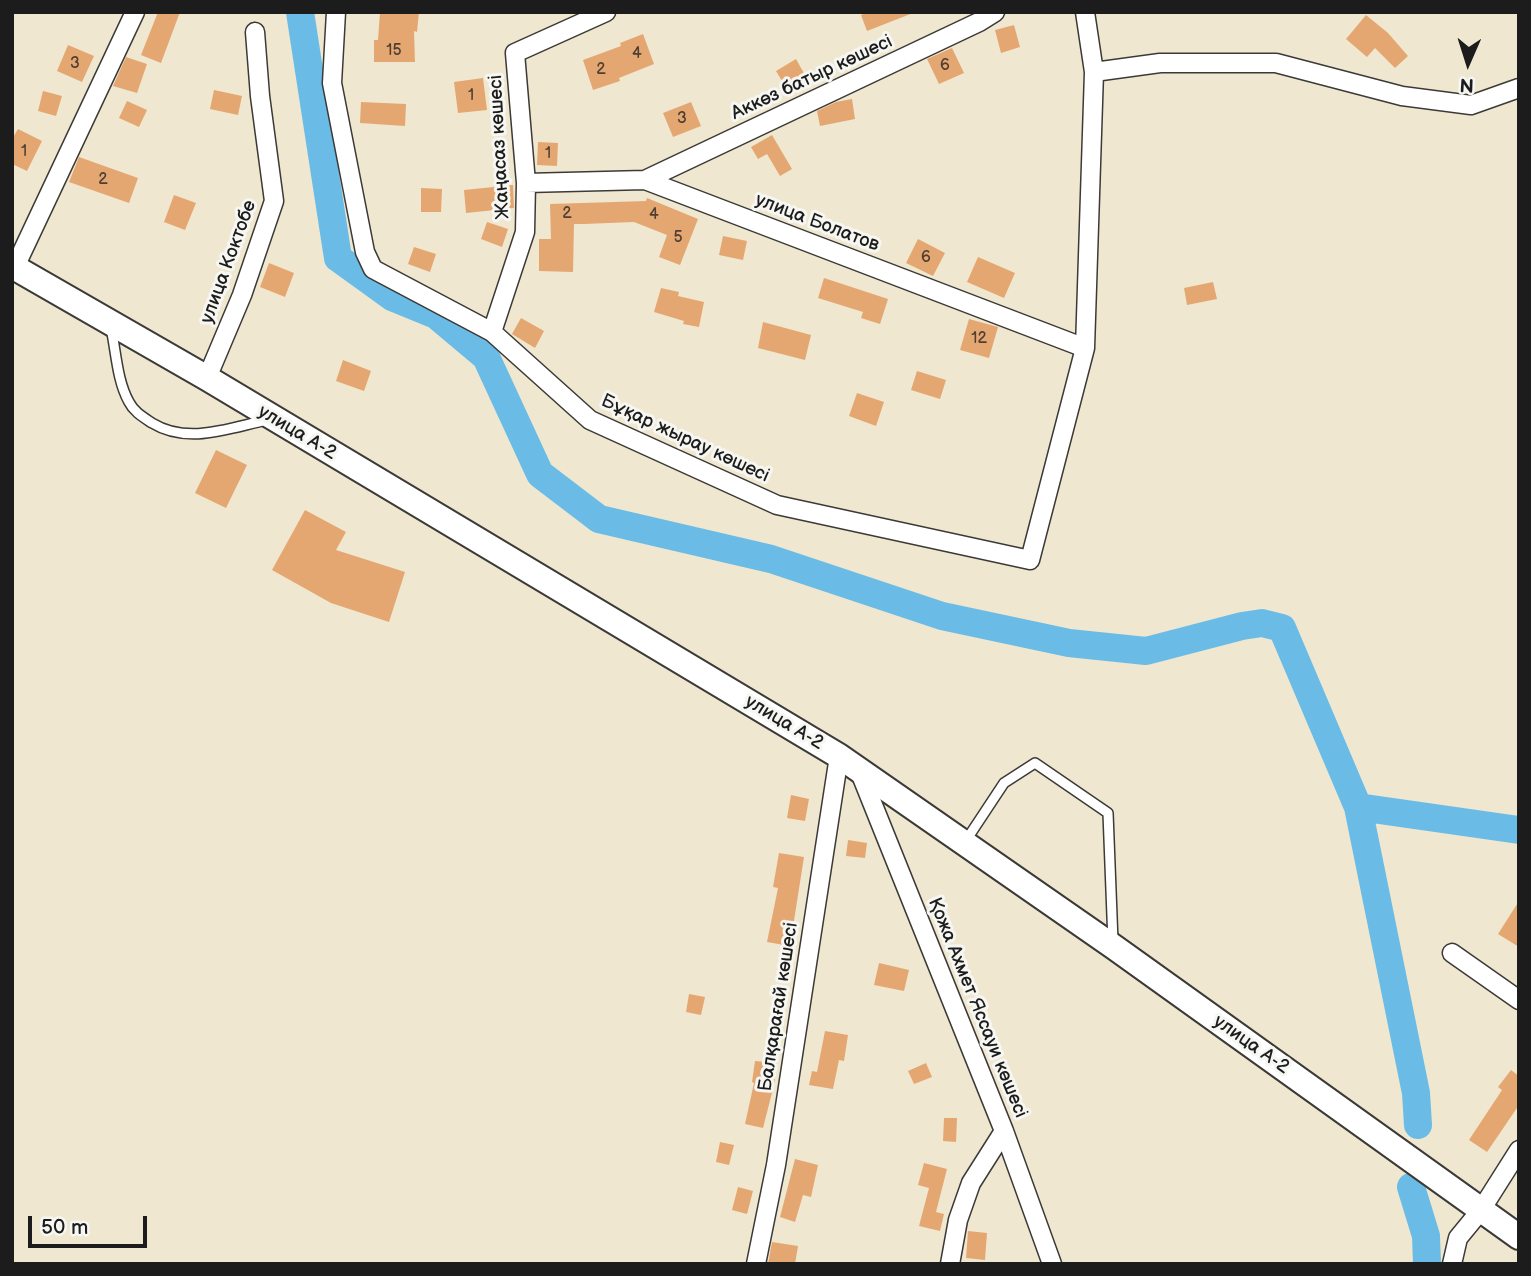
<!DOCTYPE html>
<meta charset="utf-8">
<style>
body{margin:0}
#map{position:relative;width:1531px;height:1276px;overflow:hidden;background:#efe7cf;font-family:"Balsamiq Sans",sans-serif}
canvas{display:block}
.frame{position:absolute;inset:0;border:14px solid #1c1c1c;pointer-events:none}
.north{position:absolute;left:1433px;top:28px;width:70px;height:70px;-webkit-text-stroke:5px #f6f6f2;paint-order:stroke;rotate:183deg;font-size:19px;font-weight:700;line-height:28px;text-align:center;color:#1c1c1c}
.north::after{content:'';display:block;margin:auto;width:24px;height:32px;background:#1c1c1c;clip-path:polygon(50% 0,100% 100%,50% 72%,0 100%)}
.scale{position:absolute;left:28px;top:1216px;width:119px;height:32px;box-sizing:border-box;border:4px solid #1c1c1c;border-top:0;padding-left:9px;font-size:21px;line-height:24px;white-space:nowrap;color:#1c1c1c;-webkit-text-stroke:5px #f6f6f2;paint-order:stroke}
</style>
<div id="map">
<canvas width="1531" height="1276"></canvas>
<div class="frame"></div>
<div class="north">N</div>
<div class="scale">50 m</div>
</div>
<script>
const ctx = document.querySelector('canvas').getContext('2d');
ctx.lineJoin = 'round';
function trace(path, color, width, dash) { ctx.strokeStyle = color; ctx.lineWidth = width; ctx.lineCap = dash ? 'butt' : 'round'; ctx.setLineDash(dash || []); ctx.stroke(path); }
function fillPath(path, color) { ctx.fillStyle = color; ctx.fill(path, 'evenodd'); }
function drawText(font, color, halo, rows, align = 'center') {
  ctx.font = font + ' "Balsamiq Sans",sans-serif'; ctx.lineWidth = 6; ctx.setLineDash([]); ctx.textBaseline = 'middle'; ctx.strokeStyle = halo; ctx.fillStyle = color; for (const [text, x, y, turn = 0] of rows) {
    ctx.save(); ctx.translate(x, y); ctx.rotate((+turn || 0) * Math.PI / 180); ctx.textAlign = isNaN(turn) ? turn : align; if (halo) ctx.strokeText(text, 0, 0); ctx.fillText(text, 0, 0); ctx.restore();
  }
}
trace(new Path2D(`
 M300 12 338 258 392 297 436 315 486 357 540 474 599 519 771 559 942 616 1069 643 1146 651 1242 626 1262 623 1282 628 1358 807 1416 1093 1418 1125
 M1358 807 1519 830
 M1411 1187 1426 1236 1427 1264`), '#6abce6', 28);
fillPath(new Path2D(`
 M158 12H180L161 63 141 55Z
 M380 12H419L417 32 414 31 415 62H374V40H378Z
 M868 12H913V13L867 31 861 15Z
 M1366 15 1388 33 1408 56 1395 68 1375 48 1367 57 1346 39Z
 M1014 25 1020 47 1001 53 995 30Z
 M643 34 654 64 619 78 620 81 593 90 583 60 621 46 620 43Z
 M68 45 94 56 82 82 57 71Z
 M952 48 964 73 939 84 927 59Z
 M126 57 147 64 137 93 113 86Z
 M796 59 805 75 785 86 776 71Z
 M483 78 487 110 458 113 454 82Z
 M214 90 242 96 238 115 210 109Z
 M43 91 62 96 56 116 38 111Z
 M852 99 855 119 820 126 817 111 836 102Z
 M127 101 147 110 139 127 119 118Z
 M361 102 406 104 405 126 360 123Z
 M691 102 701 126 673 137 663 113Z
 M18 129 42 141 27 171 12 164V139Z
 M772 135 792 169 780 176 767 154 758 159 751 147Z
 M538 142 558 143 557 166 537 165Z
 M79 157 138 178 129 203 69 182Z
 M513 185 514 208 466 213 464 190Z
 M421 188 442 189 441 212H421Z
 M174 195 196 203 185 230 164 222Z
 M647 198 698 219 680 265 659 257 667 235 634 222 584 224H574L573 272 539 271V239H551L550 204 646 201Z
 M487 222 508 229 502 247 481 239Z
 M723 236 747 241 743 260 719 255Z
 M918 239 945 253 933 276 906 263Z
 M414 247 436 254 430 272 408 264Z
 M978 257 1015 273 1004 298 967 282Z
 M269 263 294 273 285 297 260 287Z
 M824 278 888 299 880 324 861 318 863 312 818 298Z
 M1213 282 1217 299 1187 305 1184 288Z
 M661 288 679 292 678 296 704 302 699 327 683 324 684 321 654 312Z
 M521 318 544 331 535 348 512 334Z
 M969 319 998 327 989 358 960 350Z
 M763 322 811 335 805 360 758 348Z
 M343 360 371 371 364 391 336 381Z
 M917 371 946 380 940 399 911 390Z
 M857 393 884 402 876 426 849 416Z
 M216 450 247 465 226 508 195 493Z
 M305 510 346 532 336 550 405 572 389 622 331 603 272 570Z
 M791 795 809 799 805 821 787 818Z
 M848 840 867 843 865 858 846 856Z
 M779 853 804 857 790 946 767 942 778 888 773 887Z
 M1519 901V947L1498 934Z
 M879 963 909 970 904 991 874 985Z
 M689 994 705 997 701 1015 686 1012Z
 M825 1031 848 1035 844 1061 839 1060 833 1089 809 1085 812 1071 817 1072Z
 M755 1061 777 1063 774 1085 763 1128 745 1124 754 1083 752 1082Z
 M926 1063 932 1077 914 1084 908 1071Z
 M1511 1070 1519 1076V1105L1487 1152 1469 1140 1502 1090 1498 1087Z
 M944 1118H957L956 1142 943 1141Z
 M720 1142 734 1145 729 1165 716 1162Z
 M795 1159 818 1165 811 1197 803 1195 795 1222 780 1217Z
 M924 1163 947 1169 936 1212 944 1214 940 1231 919 1226 929 1188 918 1185Z
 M738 1187 753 1191 747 1214 732 1210Z
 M968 1231 987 1233 985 1260 966 1258Z
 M772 1242 798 1246 795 1264H768Z`), '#e5a772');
const service = new Path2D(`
 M111 328C116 351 117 381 129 402 134 412 143 417 152 423 188 445 229 428 267 420
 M965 842 1004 783 1035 763 1108 813 1113 942`);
const minor = new Path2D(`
 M336 12 332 83 365 252 373 269 492 332 590 420 777 505 1030 560 1085 348 1094 72
 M1085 12 1094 72 1160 63H1276L1402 96 1471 105 1519 88
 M645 180 979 22 995 12
 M526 183 645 180 1085 348
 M15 267 135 12
 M492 332 525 232 526 183 515 53 606 12
 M207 378 242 295 274 201 260 96 255 32
 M859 770 1004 1131 1052 1264
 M1452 953 1519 1000
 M756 1264 776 1165 839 756
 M950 1264 958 1220 971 1183 1004 1131
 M1452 1264 1458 1238 1481 1210 1519 1150`);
const secondary = new Path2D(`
 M12 266 207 378 839 756 1114 947 1519 1237`);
trace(service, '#3c3a37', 12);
trace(minor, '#3c3a37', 21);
trace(secondary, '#3c3a37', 28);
trace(service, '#fff', 9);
trace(minor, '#fff', 18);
trace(secondary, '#fff', 24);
drawText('16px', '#4e3f32', null, [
 ["15",394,51],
 ["4",637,54],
 ["3",75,64],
 ["6",945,66],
 ["2",601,70],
 ["1",471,96],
 ["3",682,119],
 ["1",24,152],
 ["1",548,154],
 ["2",103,180],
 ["2",567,214],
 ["4",654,215],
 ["5",678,238],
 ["6",926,258],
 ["12",979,339]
]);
drawText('19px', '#1c1c1c', '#f6f6f2', [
 ["Аккөз батыр көшесі",812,78,-25],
 ["Жаңасаз көшесі",500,147,-93],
 ["улица Болатов",817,223,21],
 ["улица Коктобе",229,262,-70],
 ["улица А-2",297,433,31],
 ["Бұқар жырау көшесі",685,439,25],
 ["улица А-2",784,723,31],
 ["Балқарағай көшесі",779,1007,-81],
 ["Қожа Ахмет Яссауи көшесі",977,1008,68],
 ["улица А-2",1251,1045,35]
]);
</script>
